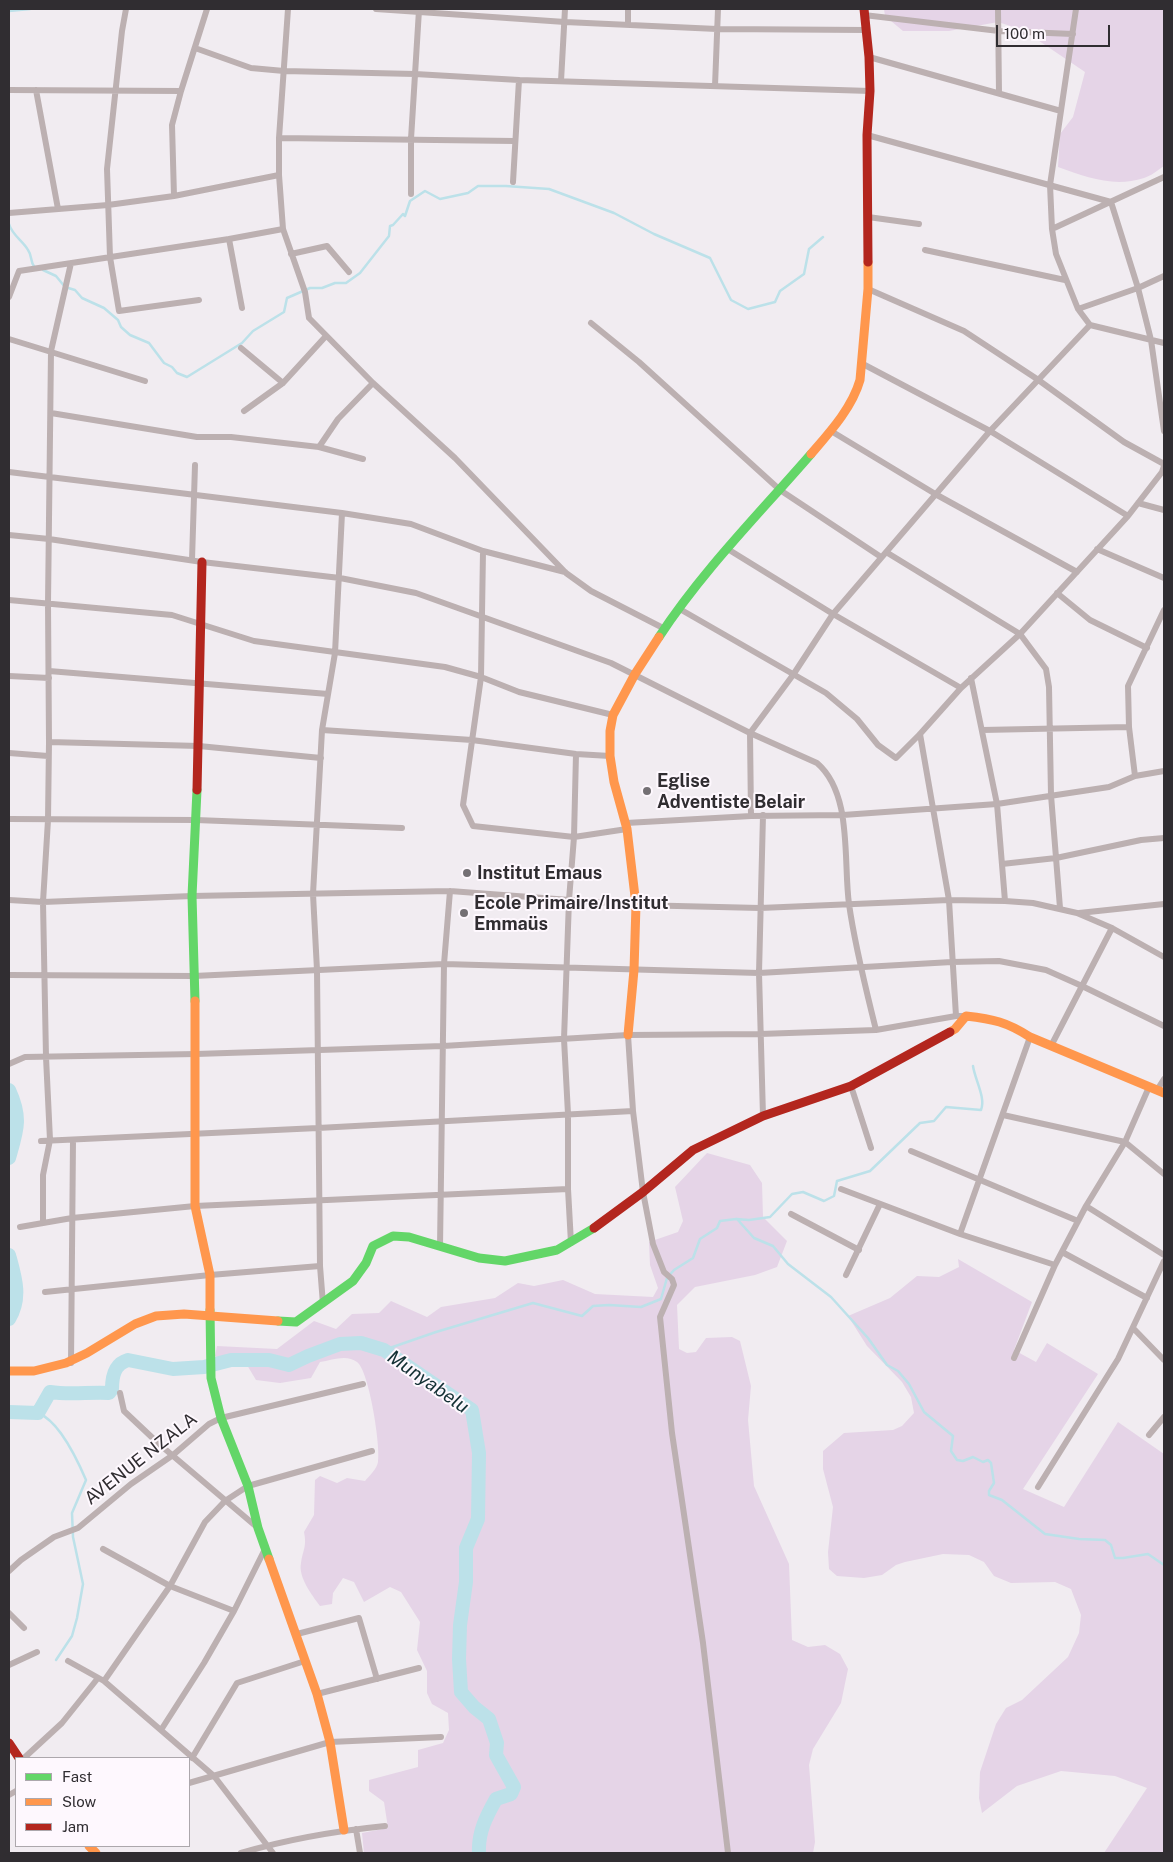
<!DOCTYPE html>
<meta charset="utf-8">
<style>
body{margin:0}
#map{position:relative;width:1173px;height:1862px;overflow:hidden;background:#f1ecf1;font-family:"Public Sans",sans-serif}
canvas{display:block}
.frame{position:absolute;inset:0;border:10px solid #302d31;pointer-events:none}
.legend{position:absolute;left:15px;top:1757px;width:175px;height:90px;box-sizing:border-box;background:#fef8fe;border:1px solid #aca7ac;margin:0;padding:6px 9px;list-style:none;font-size:15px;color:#302d31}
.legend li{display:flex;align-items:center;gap:10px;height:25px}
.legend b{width:25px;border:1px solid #aca7ac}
.scale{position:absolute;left:996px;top:25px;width:114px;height:22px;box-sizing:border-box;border:2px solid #302d31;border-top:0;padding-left:6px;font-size:15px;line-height:18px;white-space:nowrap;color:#302d31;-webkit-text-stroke:4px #fef8fe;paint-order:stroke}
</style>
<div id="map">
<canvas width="1173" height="1862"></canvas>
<div class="frame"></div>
<ul class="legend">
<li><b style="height:6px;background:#63d668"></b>Fast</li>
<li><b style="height:6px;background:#ff974d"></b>Slow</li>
<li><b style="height:6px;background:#b3261e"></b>Jam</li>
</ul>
<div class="scale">100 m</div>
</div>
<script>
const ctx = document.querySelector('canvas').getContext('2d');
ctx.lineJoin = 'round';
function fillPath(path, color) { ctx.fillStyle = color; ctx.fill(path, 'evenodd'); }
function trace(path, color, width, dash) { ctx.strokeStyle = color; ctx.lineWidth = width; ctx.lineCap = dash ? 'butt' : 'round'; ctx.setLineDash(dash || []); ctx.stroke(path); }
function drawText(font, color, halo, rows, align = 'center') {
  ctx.font = font + ' "Public Sans",sans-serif'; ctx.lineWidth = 4; ctx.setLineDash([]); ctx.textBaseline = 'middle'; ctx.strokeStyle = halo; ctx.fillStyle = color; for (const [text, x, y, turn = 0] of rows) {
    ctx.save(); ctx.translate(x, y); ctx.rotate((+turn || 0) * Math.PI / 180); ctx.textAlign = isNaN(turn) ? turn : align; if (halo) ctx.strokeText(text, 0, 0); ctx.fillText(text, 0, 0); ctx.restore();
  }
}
fillPath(new Path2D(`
 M884 9H1164V166C1158 170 1151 176 1144 178 1113 188 1087 177 1058 167L1060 134 1073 117 1085 72 1023 30 998 22 949 31H903L885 16Z
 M707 1153 750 1165 762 1183 763 1217 787 1241 777 1267 755 1275 695 1287 677 1305 679 1349 687 1353 696 1352 706 1338 732 1337 740 1341 751 1386 748 1420 754 1486 789 1564 792 1640 808 1647 825 1645 840 1654 848 1669 841 1703 813 1749 809 1765 815 1842 813 1853H364L362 1833 388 1828 384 1802 369 1791V1780L418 1767V1750L443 1743 449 1730 448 1713 432 1704 427 1693V1671L417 1650 420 1622 401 1592 390 1587 364 1602 354 1582 343 1578 333 1593 332 1604 320 1606C312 1595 298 1577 301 1563 303 1549 307 1547 304 1532L314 1515 315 1480 320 1476 337 1483 347 1478 365 1481C369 1476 377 1469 378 1462 381 1447 369 1370 357 1362 347 1354 332 1360 320 1362L311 1378 280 1383 256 1380 247 1365 227 1364 215 1356 217 1346 277 1349 314 1321 336 1329 352 1314 379 1313 391 1301 427 1317 441 1307 495 1298 518 1283 534 1286 563 1280 595 1294 653 1297 658 1288 650 1265 649 1242 678 1232 683 1221 675 1187Z
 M958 1259 1032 1302 1014 1350 1036 1362 1047 1343 1098 1374 1023 1489 1064 1507 1118 1422 1164 1454V1853H1104L1147 1788 1115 1776 1061 1771 1017 1786 982 1813 979 1798 980 1772 996 1724 1006 1708 1022 1700 1068 1657 1079 1633 1081 1615 1071 1589 1055 1582 1011 1583 994 1576 984 1562 969 1555 943 1554 905 1562 896 1565 882 1575 864 1578 837 1576 829 1569 828 1552 833 1507 823 1469V1451L844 1433 893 1430 902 1426 914 1413 911 1397 902 1382 867 1346 848 1316 890 1298 917 1276 939 1277 959 1267Z`), '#e5d4e7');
trace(new Path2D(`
 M9 11 30 9
 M9 224C12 235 23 241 28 250 33 257 29 260 35 268
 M43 270 56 276 65 287 75 290 82 298 104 308 118 320 121 327 130 335 149 343 164 363 172 367 177 373 187 377 242 343 253 331 284 312 287 298 310 288H322L335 283H346L360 273 389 236 390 226 393 225 403 214 405 216 410 201 425 191 440 199 468 193 478 186H506L549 189 614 213 654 234 710 258 731 300 748 309 775 302 780 291 804 274 809 249 823 237
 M737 1219 754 1238 773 1246 788 1264 831 1297 868 1338 887 1365 898 1371 909 1384 924 1412 953 1436 951 1451 957 1460 963 1461 973 1457 983 1462 988 1460 991 1463 994 1483 989 1491V1495L1002 1500 1045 1534 1079 1539 1105 1540 1111 1545 1115 1558H1123L1148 1554 1164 1565
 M384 1350 436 1332 533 1303 582 1316 593 1306 609 1305 641 1307 661 1299 667 1278 674 1270 693 1258 700 1239 717 1228 720 1221 736 1219 749 1220 770 1217 792 1194 803 1192 824 1201 834 1196 837 1181 870 1171 920 1123 934 1121 946 1107 981 1110C986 1098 975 1080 973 1066
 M38 1413C59 1421 77 1459 86 1480L72 1513 73 1537 83 1584 77 1618 72 1636 56 1660`), '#bce1e9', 2.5);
trace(new Path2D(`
 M9 1090C22 1118 17 1130 9 1158
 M9 1255C15 1277 22 1298 9 1319
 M9 1412 38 1413 50 1392C69 1395 89 1392 109 1393L112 1389C112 1377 114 1364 128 1360L173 1369 204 1367 231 1360H269L289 1365 308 1356 340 1344 361 1343 384 1350 472 1410 479 1453 478 1519 466 1548V1582L460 1625 459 1659 461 1692 474 1707 489 1719 497 1743 496 1755 514 1787 511 1794 496 1799C486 1817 478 1832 479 1853`), '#bce1e9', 14);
trace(new Path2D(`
 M126 9 122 31 107 169 110 257 119 311 199 300
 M288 9 279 138V175L283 229 305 292 309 318 373 383 455 458 566 573 591 591 665 629
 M376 9 565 22 717 29 866 30
 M628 9V25
 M998 9 999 93
 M1076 9 1050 185 1052 229 1056 254 1078 309 1090 325 1164 343
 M864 15 999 31 1073 34
 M195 48 251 68 284 71 415 74 519 80 870 91
 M869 57 1061 111
 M561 81 565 9
 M715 86 718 9
 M9 90 181 91
 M36 90 58 209
 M867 135 1111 202 1138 288 1151 340 1164 431
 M279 138 514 141
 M513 182 519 80
 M411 194V139L419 10
 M174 196 172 125 181 91 207 9
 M9 213 108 205 174 196 279 175
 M868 217 919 224
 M1052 229 1164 177
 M229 239 242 308
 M925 250 1065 280
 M291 254 327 246 349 272
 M868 289 964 331 1037 379 1124 442 1164 464
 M9 297 19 271 229 239 283 229
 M1078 309 1138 288 1164 276
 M591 323 639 362 780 490 881 557
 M9 339 145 381
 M241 348 283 383
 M861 363 990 431 1128 516
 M244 411 283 383 326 336
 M51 413 197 437H231L319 447 363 459
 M831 431 937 495 1077 572
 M319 447 338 419 373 383
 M9 472 342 513 411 524 483 551 565 572
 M1138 503 1164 510
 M9 535 49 539 202 562 340 578 416 593 611 663 750 733 817 763C853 794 843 861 849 904 855 947 866 989 876 1030
 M726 548 833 614 961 688
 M1097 549 1164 578
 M483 551 481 677 463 805 473 826 574 837 627 829
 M886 552 1020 634 1046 669 1049 687 1051 795 1060 908
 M192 560 195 465
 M1057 593 1090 620 1147 648
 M9 600 172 615 254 641 445 667 481 677 519 692 613 715
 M678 608 826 693 857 719 878 745 896 758 920 734 961 688 1020 634 1128 516 1162 472 1164 466
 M49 671 328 694
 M9 676 49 678
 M971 678 997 804 1005 901
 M322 730 472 740 576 754 610 756
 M982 730 1129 727
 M920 734 949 900 956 1016
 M49 742 199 746 321 758
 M9 753 48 756
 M1135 776 1129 727 1128 686 1164 610
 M763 815 759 973 763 1116
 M751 816 750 733 793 675 833 614 990 431 1090 325
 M9 819 196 820 402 828
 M626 823 751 816 843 815 997 804 1109 787 1135 776 1164 771
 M1002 864 1056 858 1141 840 1164 838
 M9 900 43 902 192 896 450 891 636 905 760 908 949 900 1005 901 1033 903 1077 913 1112 928 1164 957
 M1079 913 1164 904
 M9 975 194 976 444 964 759 973 952 962 999 961 1046 970 1082 986 1164 1026
 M628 1035 633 1111 643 1192 653 1244 664 1272 672 1279 674 1285 660 1317 672 1433 703 1643 728 1853
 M1051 1046 1112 928
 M9 1064 25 1057 196 1054 443 1046 628 1035 760 1034 876 1030 956 1016H966
 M851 1086 871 1148
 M1157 1090 1164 1079
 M1003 1115 1125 1142 1164 1174
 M41 1141 318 1128 633 1111
 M911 1151 1078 1221
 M841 1189 960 1234 1055 1265
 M1086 1206 1164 1255
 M791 1214 859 1250
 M43 1223V1175L50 1140 46 1057 43 902 48 820 49 742 48 604 51 351 71 263
 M20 1227 72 1218 195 1206 568 1189
 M960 1234 1030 1037
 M571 1243 568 1189V1114L564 1039 569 900 574 837 576 754
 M440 1247 444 964 450 891
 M1062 1252 1147 1298
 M846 1275 880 1204
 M45 1292 210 1275 320 1266
 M323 1304 320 1266 317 970 313 894 322 730 335 653 342 513
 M1133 1328 1164 1360
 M1014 1358 1055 1265 1086 1206 1125 1142 1149 1087
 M71 1363 73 1140
 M120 1393 124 1411 159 1444 258 1528
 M1149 1435 1164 1417
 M1038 1487 1118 1359 1164 1261
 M103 1549 170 1586 234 1611
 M9 1571 21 1560 54 1537 78 1528 131 1484 173 1455 209 1424 221 1418 363 1384
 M9 1613 24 1628
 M297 1634 359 1618 377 1679
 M68 1661 104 1681 214 1776 273 1853
 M9 1665 37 1652
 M104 1681 170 1586 205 1522 225 1501 248 1486 372 1451
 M317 1694 419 1668
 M161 1730 204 1663 234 1611 266 1547
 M24 1758 62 1723 98 1678
 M192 1758 237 1683 305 1661
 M189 1783 330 1742 441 1737
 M9 1795 16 1791
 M356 1829 360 1853
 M241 1853C288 1839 336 1831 385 1826`), '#bcb0b1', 6);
trace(new Path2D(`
 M659 637C703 570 759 514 811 454
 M195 1001 192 896 197 790
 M210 1310 211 1378 221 1418 248 1486 258 1528 269 1559
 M278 1321 296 1322 353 1281 366 1263 373 1246 393 1236 409 1237 479 1258 505 1261 557 1250 594 1228`), '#63d668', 9);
trace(new Path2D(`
 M811 454C830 432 852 408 860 380L868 289V262
 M195 1001V1206L210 1275V1310
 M950 1032 955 1029 966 1016C993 1019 1007 1022 1030 1037L1164 1093
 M628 1035 634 970 636 905 627 829 614 782 610 756V731L613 715 635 674 659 637
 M9 1371H34L66 1363 87 1353 135 1324 156 1316 184 1314 278 1321
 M269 1559 317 1694 330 1742 344 1830
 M89 1846 96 1853`), '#ff974d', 9);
trace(new Path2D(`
 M864 9 869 57 870 91 867 135 868 262
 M197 790 202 562
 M594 1228 643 1192 693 1150 763 1116 851 1086 950 1032
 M9 1743 19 1758`), '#b3261e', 9);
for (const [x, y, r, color] of [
 [647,791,5,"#747074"],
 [467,873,5,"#747074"],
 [464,913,5,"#747074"]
]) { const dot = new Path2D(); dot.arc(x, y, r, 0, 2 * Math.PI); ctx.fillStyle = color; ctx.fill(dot); trace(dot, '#fef8fe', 2); }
drawText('bold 18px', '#302d31', '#fef8fe', [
 ["Eglise",657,781],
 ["Adventiste Belair",657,802],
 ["Institut Emaus",477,873],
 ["Ecole Primaire/Institut",474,903],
 ["Emmaüs",474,924]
], 'left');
drawText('18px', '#302d31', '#fef8fe', [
 ["AVENUE NZALA",141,1459,-38]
]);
drawText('italic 19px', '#143135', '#fef8fe', [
 ["Munyabelu",428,1382,35]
]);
</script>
